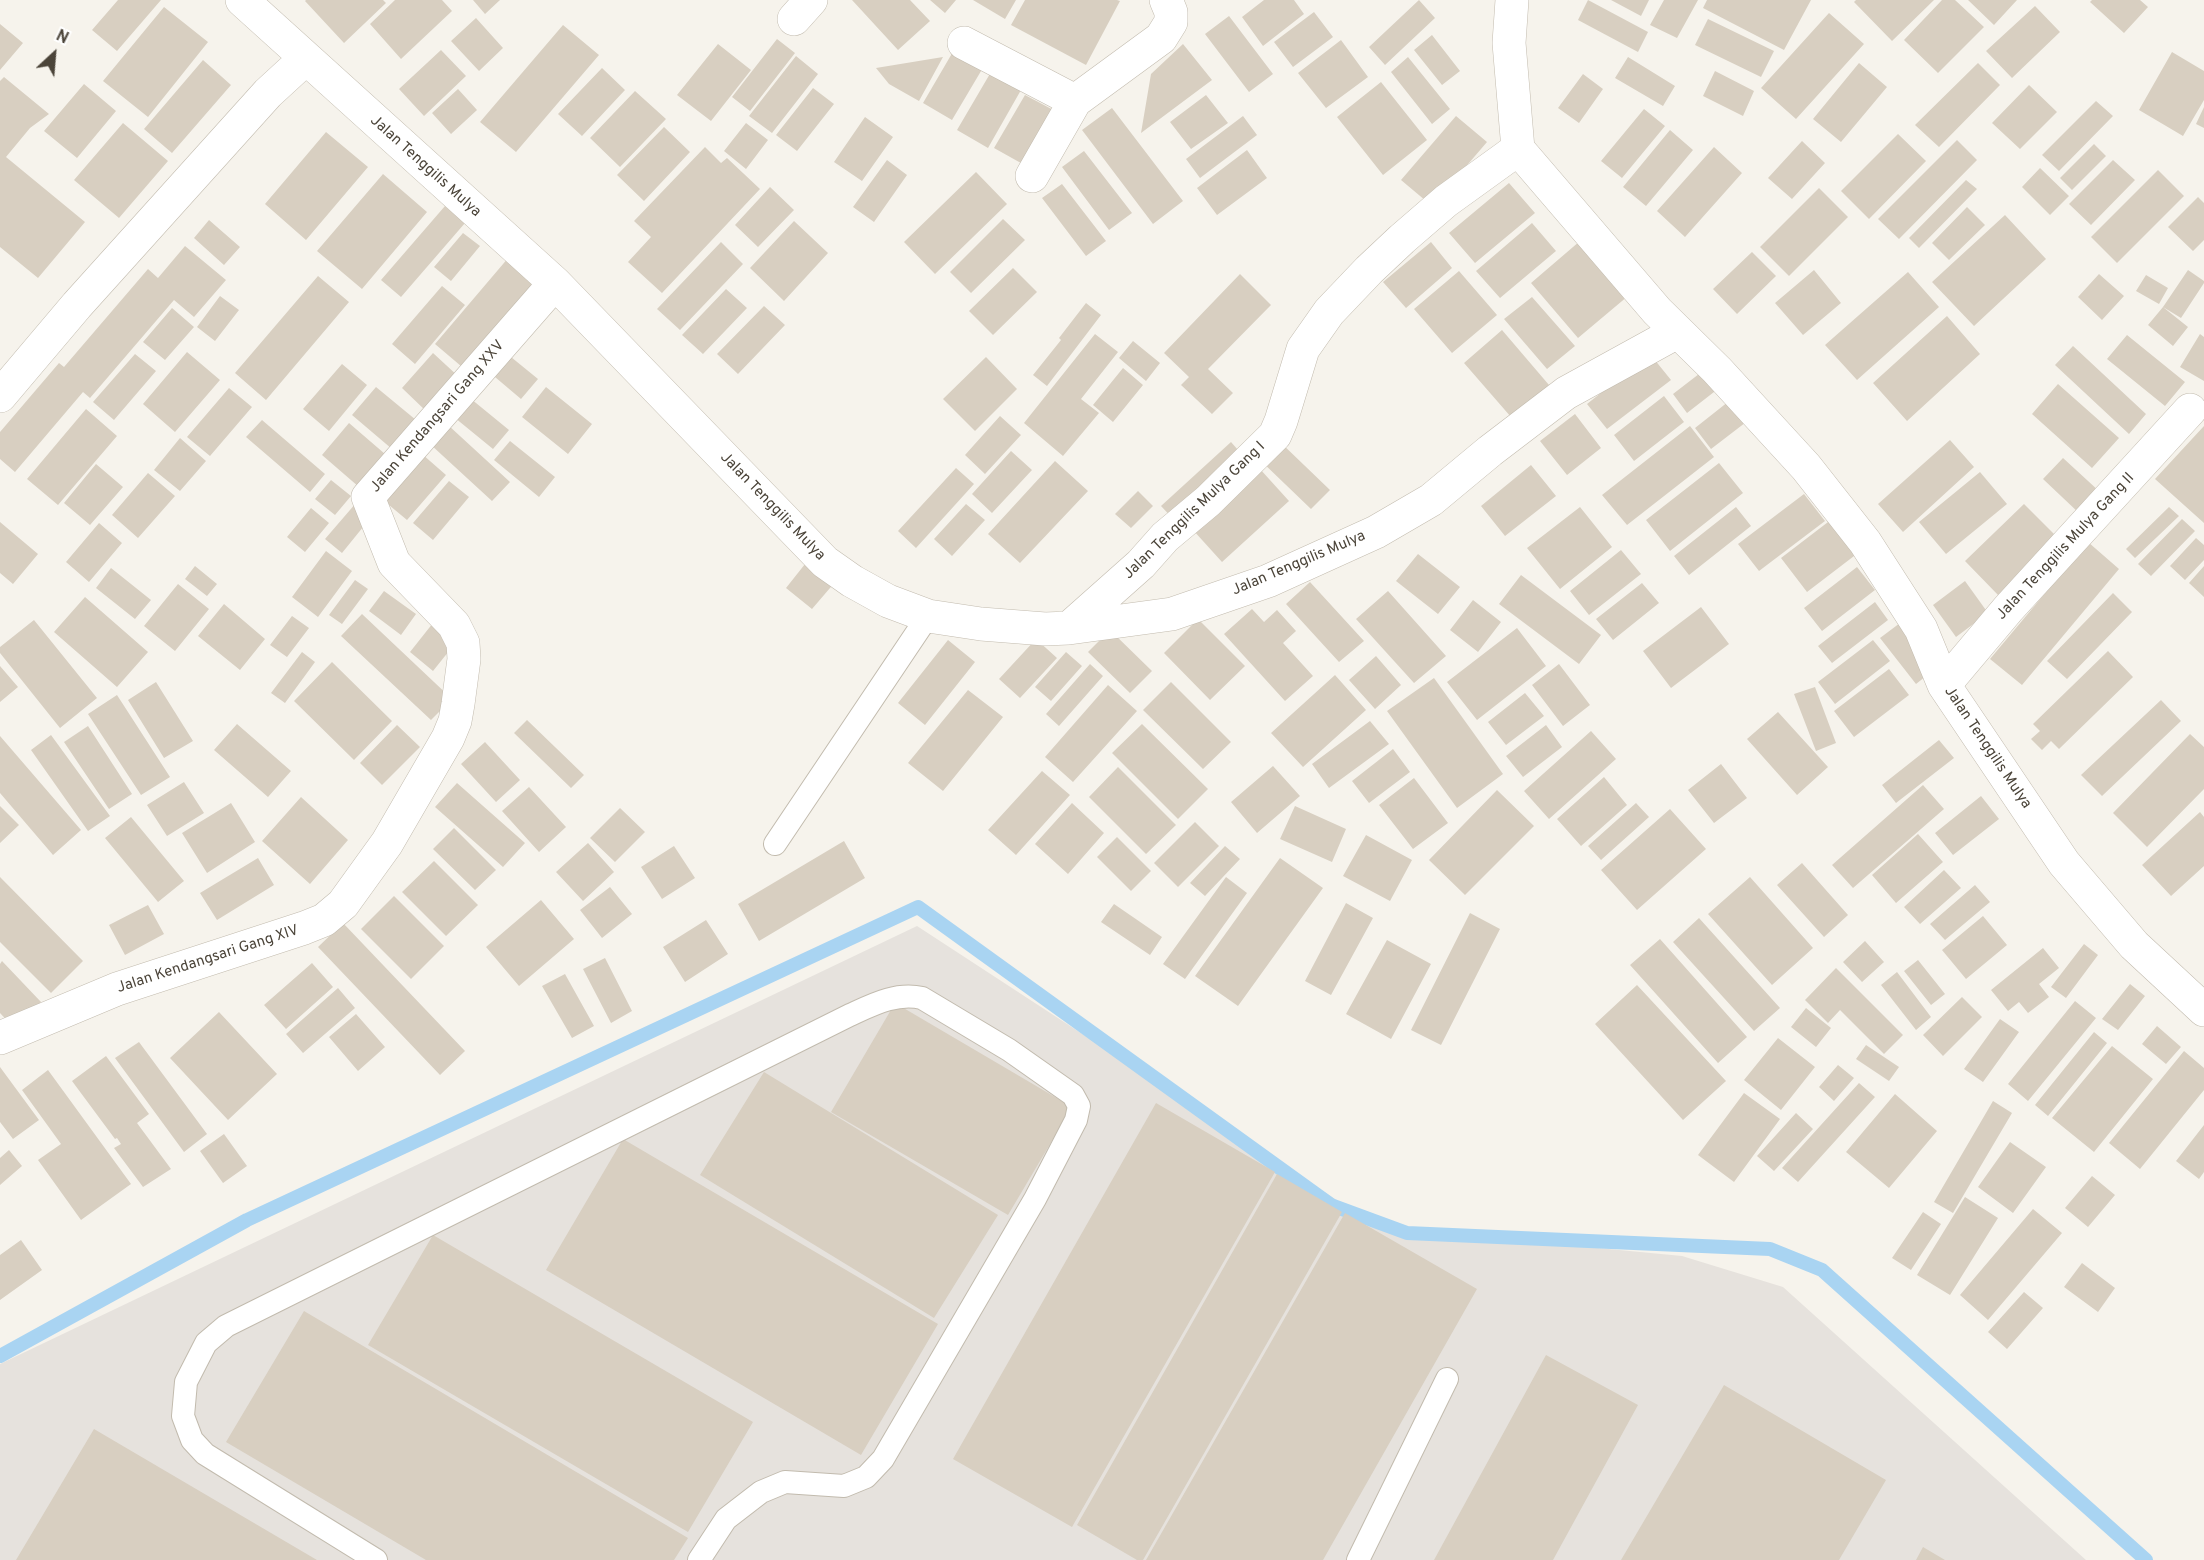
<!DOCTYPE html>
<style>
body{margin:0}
#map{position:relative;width:2204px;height:1560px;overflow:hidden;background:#f6f3ec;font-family:Overpass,sans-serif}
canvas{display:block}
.north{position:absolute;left:24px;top:24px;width:60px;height:60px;-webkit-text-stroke:4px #fff;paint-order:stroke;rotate:26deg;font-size:16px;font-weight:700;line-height:24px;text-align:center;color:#4b4439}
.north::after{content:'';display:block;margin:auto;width:21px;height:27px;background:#4b4439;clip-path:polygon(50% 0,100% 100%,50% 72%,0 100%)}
</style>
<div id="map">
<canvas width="2204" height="1560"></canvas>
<div class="north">N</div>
</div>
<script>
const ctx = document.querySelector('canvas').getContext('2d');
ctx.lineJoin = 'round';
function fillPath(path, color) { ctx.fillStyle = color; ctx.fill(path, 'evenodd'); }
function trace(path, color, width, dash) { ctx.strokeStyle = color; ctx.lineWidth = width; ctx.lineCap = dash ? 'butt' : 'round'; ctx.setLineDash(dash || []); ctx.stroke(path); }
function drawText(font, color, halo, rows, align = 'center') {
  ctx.font = font + ' Overpass,sans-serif'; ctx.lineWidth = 6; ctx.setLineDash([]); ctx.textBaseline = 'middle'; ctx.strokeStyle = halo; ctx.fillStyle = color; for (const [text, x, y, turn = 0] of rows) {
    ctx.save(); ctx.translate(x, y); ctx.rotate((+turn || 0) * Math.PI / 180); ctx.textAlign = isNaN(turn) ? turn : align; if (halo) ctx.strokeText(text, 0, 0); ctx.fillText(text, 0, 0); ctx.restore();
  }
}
fillPath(new Path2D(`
 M917 926 1378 1227 1682 1256 1783 1287 2086 1560H0V1364Z`), '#e6e2dd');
trace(new Path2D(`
 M0 1356 247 1220 918 907 1331 1205 1407 1233 1770 1249 1822 1270 2146 1560`), '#a9d4f2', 14);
fillPath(new Path2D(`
 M118 0H161L117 51 92 30Z
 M306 0H383L386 3 344 43 305 1Z
 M395 0H442L452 11 401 59 370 24Z
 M473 0H500L485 14Z
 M852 0H910L930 21 898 50Z
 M930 0H956L945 13Z
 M973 0H1016L1005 19Z
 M1025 0H1117L1120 1 1086 65 1011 25Z
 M1264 0H1294L1304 14 1263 46 1242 17Z
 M1419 0 1435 18 1385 65 1369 47Z
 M1588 0 1648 32 1638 52 1578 20Z
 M1611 0H1649L1641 16Z
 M1664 0H1698L1677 38 1650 25Z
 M1707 0H1811L1784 50 1703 8Z
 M1856 0H1934L1892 41 1854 2Z
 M1942 0H1955L1984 27 1938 73 1904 40Z
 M1968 0H2017L1994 25Z
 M2092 0H2140L2148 7 2124 33 2090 2Z
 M2035 6 2060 32 2012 78 1986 51Z
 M164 7 208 42 148 117 103 81Z
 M1314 12 1333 37 1293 67 1274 42Z
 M1829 13 1864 44 1796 119 1761 88Z
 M1229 16 1273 74 1249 92 1205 34Z
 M476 18 503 48 479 71 451 41Z
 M1708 19 1774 51 1761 77 1695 45Z
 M0 24 23 43 0 70Z
 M563 25 599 55 516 152 480 122Z
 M1432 35 1460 71 1442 85 1414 50Z
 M777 39 795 53 750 111 732 97Z
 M1341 40 1368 77 1326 108 1298 73Z
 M718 44 751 70 711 121 677 95Z
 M1183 44 1212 80 1141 133 1151 74Z
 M441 50 466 76 424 116 399 89Z
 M954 50 984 66 952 120 923 103Z
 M2172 52 2204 71V100L2183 136 2139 110Z
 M796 56 818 74 772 133 749 116Z
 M943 57 919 101 889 84 876 68Z
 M1408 57 1450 109 1432 124 1391 72Z
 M1628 57 1675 86 1663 106 1615 78Z
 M203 60 231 85 172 153 144 129Z
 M1859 63 1887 87 1841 142 1813 119Z
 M1978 63 2000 85 1939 147 1915 125Z
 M602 68 625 90 582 136 558 114Z
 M1715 71 1754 91 1743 116 1703 96Z
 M991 72 1021 90 988 148 957 130Z
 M1583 74 1603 89 1579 123 1558 108Z
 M4 77 49 114 30 128 6 157 85 222 38 278 0 247V81Z
 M1381 82 1427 140 1383 175 1337 117Z
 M84 84 116 111 77 158 44 131Z
 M2029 85 2057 112 2020 149 1992 123Z
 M813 88 834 104 797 151 776 135Z
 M458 89 477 110 451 134 432 113Z
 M635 91 666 119 620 167 590 138Z
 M1025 95 1059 113 1028 167 994 148Z
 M1206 95 1228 123 1191 149 1170 122Z
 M2096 101 2113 116 2059 171 2042 155Z
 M2204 107V128L2196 124Z
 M1112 108 1183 201 1153 224 1082 130Z
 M1644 109 1665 126 1622 178 1601 161Z
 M1243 116 1257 135 1200 178 1186 159Z
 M1456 116 1487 142 1432 206 1401 180Z
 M865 117 893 137 862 181 834 162Z
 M123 123 168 161 119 218 74 180Z
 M746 123 768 140 746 169 724 151Z
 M664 127 690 152 644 201 617 175Z
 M1670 130 1693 150 1646 206 1623 187Z
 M326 132 368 167 306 240 265 204Z
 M1898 134 1926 161 1869 219 1841 191Z
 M1957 140 1977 160 1899 239 1878 219Z
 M1802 141 1825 163 1792 199 1768 178Z
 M2094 144 2106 156 2072 190 2060 178Z
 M705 147 721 163 727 158 760 189 662 293 628 262 651 237 634 221Z
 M1714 147 1742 173 1685 237 1657 211Z
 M1247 150 1267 178 1217 215 1197 188Z
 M1084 151 1132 213 1109 230 1062 167Z
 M887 160 907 175 874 222 853 207Z
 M2113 160 2135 180 2091 225 2069 204Z
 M2040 168 2069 196 2050 215 2022 187Z
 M2158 170 2184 196 2117 263 2091 237Z
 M976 172 1007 204 935 274 904 242Z
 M383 174 427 212 362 289 317 251Z
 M1966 180 1977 189 1919 248 1909 238Z
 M1509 183 1535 213 1475 263 1449 233Z
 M1062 184 1106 241 1086 256 1042 198Z
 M770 187 794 210 758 247 735 225Z
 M1819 188 1848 217 1789 276 1760 247Z
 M2198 197 2204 203V240L2193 251 2168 227Z
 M445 206 465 223 401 297 381 280Z
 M1967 207 1985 225 1949 260 1932 243Z
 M2005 215 2046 259 1974 326 1932 282Z
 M1003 219 1025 240 971 293 950 272Z
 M209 220 240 247 224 265 194 238Z
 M794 221 828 253 784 301 750 268Z
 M1532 223 1556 251 1500 298 1476 271Z
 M463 233 480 246 451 281 434 267Z
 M1580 241 1628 296 1578 338 1531 283Z
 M721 242 743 264 680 330 657 309Z
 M1431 242 1452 268 1406 308 1383 282Z
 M185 246 226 280 194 317 174 300 90 398 83 392 15 472 0 459V432L59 363 64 367 148 269 158 278Z
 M1752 252 1776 276 1737 314 1713 289Z
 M509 257 542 286 468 372 435 344Z
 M1013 268 1037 292 993 335 969 311Z
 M1814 270 1841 303 1803 335 1775 303Z
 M2188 270 2204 281V283L2181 318 2163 307 2188 327 2173 346 2148 325 2163 307Z
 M1459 271 1497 315 1452 353 1414 309Z
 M1908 272 1939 307 1857 380 1825 345Z
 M1240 274 1271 305 1208 369 1233 393 1212 414 1181 385 1189 377 1164 353Z
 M2099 274 2124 296 2102 320 2078 297Z
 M2146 275 2168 288 2159 304 2136 291Z
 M318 276 349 302 266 400 235 373Z
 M442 286 465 305 415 364 392 344Z
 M726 289 747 308 703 354 682 335Z
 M220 296 239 310 215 341 197 327Z
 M1532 297 1575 346 1547 369 1504 319Z
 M1086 303 1101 315 1047 386 1033 375 1061 340 1059 338Z
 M764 306 785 325 738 374 717 354Z
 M172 308 194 327 165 360 143 342Z
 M1947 316 1980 354 1907 421 1873 383Z
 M1502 330 1549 385 1511 417 1464 363Z
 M1095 334 1118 352 1081 399 1099 413 1063 456 1024 423Z
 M2200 334 2204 337V381L2180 367Z
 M2127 335 2185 382 2165 406 2107 359Z
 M1133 341 1160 363 1146 381 1119 358Z
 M2073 346 2146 414 2129 434 2055 365Z
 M187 352 220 380 175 432 143 404Z
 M433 353 459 377 427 412 402 388Z
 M135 354 156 371 114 420 93 402Z
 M1650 354 1671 380 1607 429 1587 404Z
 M511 357 538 379 521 399 495 377Z
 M986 357 1017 389 975 431 943 399Z
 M342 364 367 385 329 431 303 409Z
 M1708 367 1723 385 1687 413 1673 394Z
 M1123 368 1143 385 1113 422 1093 405Z
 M2058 384 2119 438 2092 468 2032 414Z
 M376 387 416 420 392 449 352 415Z
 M546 387 592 424 568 454 522 417Z
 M229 388 252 407 210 456 187 437Z
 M465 394 509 430 493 449 449 413Z
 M1738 394 1754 416 1711 449 1695 428Z
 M1664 396 1684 422 1634 461 1614 435Z
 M86 409 117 436 58 505 27 479Z
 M1575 414 1601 448 1567 475 1540 441Z
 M1000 416 1021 435 985 474 965 455Z
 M262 420 325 474 310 492 246 437Z
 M349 423 385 454 359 487 322 455Z
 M448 425 510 482 492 501 430 444Z
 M1690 426 1714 457 1627 525 1602 495Z
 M2204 426V523L2155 479Z
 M180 438 206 461 180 491 154 470Z
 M1278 440 1330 490 1311 509 1259 459Z
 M1950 440 1974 467 1903 532 1878 504Z
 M510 441 555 477 539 497 494 460Z
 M1231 442 1245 458 1176 522 1161 506Z
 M1011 451 1032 470 992 513 972 494Z
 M422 454 446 475 407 520 383 500Z
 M2063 458 2100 492 2080 514 2043 479Z
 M1055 461 1088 491 1020 563 988 534Z
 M1719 463 1743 493 1670 551 1646 520Z
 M96 464 123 487 90 525 64 503Z
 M1531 465 1556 496 1505 536 1481 506Z
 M956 468 974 484 916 548 898 531Z
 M1260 469 1289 501 1222 562 1193 530Z
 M1980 472 2007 504 1946 554 1919 522Z
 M148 473 175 496 138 538 112 515Z
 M331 480 351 496 335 515 315 499Z
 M449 481 469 497 433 540 413 523Z
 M1138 491 1153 506 1131 528 1115 514Z
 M1804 494 1825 521 1759 571 1738 544Z
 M356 503 372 516 342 553 325 539Z
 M966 504 985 520 952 556 934 539Z
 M2024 504 2057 537 1998 595 1965 561Z
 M1580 507 1612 547 1560 589 1527 548Z
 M1736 507 1751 526 1689 575 1674 556Z
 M2169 507 2179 516 2135 558 2126 549Z
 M311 508 329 523 305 552 287 537Z
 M1832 519 1858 553 1807 592 1781 558Z
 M2182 519 2195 531 2151 576 2138 564Z
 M0 522 38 554 13 584 0 573Z
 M99 523 122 543 89 582 66 562Z
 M2196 538 2204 545V560L2185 580 2170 566Z
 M2088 542 2119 569 2022 685 1990 659Z
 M1621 550 1641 574 1589 615 1570 591Z
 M326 551 352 571 318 617 292 597Z
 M1418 554 1460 587 1438 614 1396 581Z
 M809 559 836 581 812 609 786 588Z
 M195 566 217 584 207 596 185 579Z
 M2204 566V597L2189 583Z
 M1857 567 1875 590 1822 631 1804 608Z
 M111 568 151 600 135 619 96 588Z
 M1521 575 1601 635 1579 664 1499 604Z
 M355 580 368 589 342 624 329 615Z
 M1965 581 1988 613 1956 637 1933 605Z
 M1310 582 1364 641 1339 662 1286 604Z
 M1642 583 1659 603 1613 640 1596 619Z
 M178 584 209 609 175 651 144 626Z
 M384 591 416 614 401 635 369 611Z
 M1388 591 1446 656 1414 683 1356 619Z
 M2113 593 2132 612 2067 679 2047 661Z
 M85 597 148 652 117 687 54 632Z
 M1473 600 1501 622 1478 652 1450 630Z
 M1875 602 1888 620 1832 663 1818 646Z
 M224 604 265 639 240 670 198 636Z
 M1701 607 1729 644 1671 688 1643 651Z
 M1252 609 1264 622 1277 610 1296 631 1283 643 1313 676 1285 701 1224 634Z
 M362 614 452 699 431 720 341 636Z
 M292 616 309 628 287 657 270 645Z
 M1198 619 1245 666 1210 700 1164 653Z
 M34 620 97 698 60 728 0 653V647Z
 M433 623 457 641 433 671 410 652Z
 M1900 623 1935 669 1916 684 1880 638Z
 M1517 628 1546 666 1477 720 1447 682Z
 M1110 630 1152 671 1130 693 1088 652Z
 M1036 639 1057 658 1020 698 999 679Z
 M948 640 975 662 925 725 898 703Z
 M1873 640 1890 661 1835 704 1818 682Z
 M2108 651 2133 677 2059 749 2051 741 2042 750 2031 739 2040 731 2033 724Z
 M302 652 315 662 285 703 271 693Z
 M1066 652 1082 666 1051 701 1035 687Z
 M1376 656 1401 685 1375 709 1349 680Z
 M332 662 392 721 354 760 294 701Z
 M1090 664 1103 676 1059 726 1046 714Z
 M1559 664 1590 705 1563 726 1532 685Z
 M0 666 18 687 0 702Z
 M1889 669 1909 695 1854 737 1834 711Z
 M1335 675 1366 710 1303 767 1271 733Z
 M1434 678 1503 774 1457 808 1387 711Z
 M156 682 193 741 164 758 128 700Z
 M1171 682 1231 742 1203 769 1143 710Z
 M1108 685 1137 711 1073 782 1045 757Z
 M1815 687 1836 743 1816 751 1794 694Z
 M968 690 1003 717 943 791 908 763Z
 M1525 693 1544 716 1506 745 1488 722Z
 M117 695 170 777 141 795 88 714Z
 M2161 700 2181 721 2102 796 2081 775Z
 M1778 712 1828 767 1797 795 1747 739Z
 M527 720 584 775 571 788 514 733Z
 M1370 721 1389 744 1329 788 1312 764Z
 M237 724 291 771 268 797 214 750Z
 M1142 724 1208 789 1178 819 1112 753Z
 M397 725 420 747 382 785 360 763Z
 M1546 725 1562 747 1523 777 1506 756Z
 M88 726 132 794 109 809 64 742Z
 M1591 731 1616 759 1549 819 1524 791Z
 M2190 734 2204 747V789L2147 847 2113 813Z
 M51 735 110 816 88 831 31 750Z
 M0 736 81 830 53 855 0 793Z
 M1939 740 1954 758 1896 803 1882 785Z
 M485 742 520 780 496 802 461 764Z
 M1393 749 1410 772 1369 803 1352 781Z
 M1721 764 1747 798 1714 823 1688 790Z
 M1273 766 1300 796 1257 833 1231 802Z
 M1118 767 1176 825 1146 854 1089 797Z
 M1042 771 1070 795 1016 855 988 830Z
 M1604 777 1627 805 1581 846 1557 819Z
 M1414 778 1448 823 1413 849 1379 805Z
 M184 782 204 813 167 836 147 805Z
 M457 783 525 843 503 867 435 807Z
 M1923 785 1944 809 1853 888 1832 865Z
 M529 787 566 827 539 852 502 811Z
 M1497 790 1534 826 1465 895 1429 860Z
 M1981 796 1999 819 1953 855 1935 833Z
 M301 797 348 840 310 884 262 841Z
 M231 803 255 842 207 873 182 833Z
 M1072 803 1104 833 1068 874 1035 844Z
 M1636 803 1649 817 1601 860 1588 846Z
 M0 806 19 825 0 843Z
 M1295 806 1346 829 1332 862 1280 839Z
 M620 808 645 832 615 862 590 838Z
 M1670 809 1706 849 1637 910 1601 870Z
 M2200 812 2204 817V866L2171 896 2142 865Z
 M131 817 184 881 158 902 105 838Z
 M1195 822 1219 846 1178 887 1154 863Z
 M454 828 496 870 475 890 433 849Z
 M1918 834 1943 862 1896 903 1872 875Z
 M1366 835 1412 860 1390 901 1343 876Z
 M1117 837 1151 871 1131 891 1097 857Z
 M844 841 865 878 759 941 738 904Z
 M588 843 614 872 583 901 556 872Z
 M674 846 695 878 662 899 641 867Z
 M1225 846 1240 859 1205 896 1190 883Z
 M258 858 274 885 217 920 200 893Z
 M1280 858 1323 888 1238 1006 1195 976Z
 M434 861 478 905 446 936 402 892Z
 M1802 863 1848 915 1824 937 1777 885Z
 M1944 870 1961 888 1920 924 1904 907Z
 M0 877 83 961 51 993 0 942Z
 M1226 877 1247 893 1185 979 1163 964Z
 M1750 877 1813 948 1772 985 1708 914Z
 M1975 885 1990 902 1945 940 1930 924Z
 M610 887 632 914 602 938 580 910Z
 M394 896 444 946 411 979 361 929Z
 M541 900 574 939 519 986 486 947Z
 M1346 903 1373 918 1331 995 1305 981Z
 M1114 904 1162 937 1150 955 1101 922Z
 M148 905 164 934 125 955 109 925Z
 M1470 913 1500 929 1441 1045 1411 1030Z
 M1983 916 2007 945 1966 979 1942 950Z
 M1699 918 1780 1008 1754 1031 1673 942Z
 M706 920 728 954 685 982 663 947Z
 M343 923 465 1051 440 1075 318 947Z
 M1660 939 1747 1037 1718 1063 1630 965Z
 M1387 940 1431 964 1391 1039 1346 1014Z
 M1865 941 1884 962 1862 982 1843 962Z
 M2084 944 2098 955 2066 998 2051 987Z
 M2043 948 2059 968 2039 984 2049 997 2028 1013 2019 1002 2008 1011 1991 990Z
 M605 958 632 1011 611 1023 583 969Z
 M1918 960 1945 994 1931 1005 1904 971Z
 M2 961 41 1002 14 1028 0 1013V964Z
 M312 963 333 987 286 1029 264 1005Z
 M1836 968 1903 1035 1884 1054 1840 1010 1828 1023 1805 1000Z
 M1897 972 1931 1017 1916 1030 1881 985Z
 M565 974 594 1026 572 1038 542 986Z
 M2130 984 2145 996 2118 1030 2102 1019Z
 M1637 985 1726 1081 1683 1120 1595 1024Z
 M338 988 355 1008 303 1053 286 1034Z
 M1962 997 1982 1017 1943 1056 1923 1035Z
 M2075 1001 2096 1018 2028 1101 2008 1084Z
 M895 1003 1072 1107 1008 1215 831 1112Z
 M1806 1008 1831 1028 1816 1047 1791 1027Z
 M219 1012 277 1074 228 1120 170 1058Z
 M356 1014 385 1047 358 1071 329 1037Z
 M2000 1019 2019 1032 1983 1082 1964 1069Z
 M2157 1026 2181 1047 2166 1064 2142 1044Z
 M2094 1032 2107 1043 2048 1116 2035 1105Z
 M1778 1038 1815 1067 1781 1110 1744 1080Z
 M139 1042 207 1134 184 1152 115 1058Z
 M1866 1045 1899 1067 1889 1081 1856 1059Z
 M2112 1046 2153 1079 2094 1152 2052 1118Z
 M2184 1051 2204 1068V1090L2140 1169 2109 1143Z
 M106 1056 149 1114 137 1123 171 1169 143 1187 114 1148 121 1144 117 1138 115 1139 72 1081Z
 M1838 1065 1854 1078 1834 1101 1819 1087Z
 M0 1067 39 1120 13 1139 0 1122Z
 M48 1070 131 1184 81 1220 38 1160 61 1144 22 1090Z
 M764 1072 998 1215 934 1318 700 1175Z
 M1859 1083 1875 1097 1798 1182 1782 1168Z
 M1744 1093 1780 1119 1734 1182 1698 1155Z
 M1895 1094 1937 1131 1889 1188 1846 1152Z
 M1993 1101 2012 1113 1953 1213 1934 1202Z
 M1156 1103 1275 1172 1072 1527 953 1459Z
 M1796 1113 1813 1129 1774 1171 1757 1156Z
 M2204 1125V1172L2199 1179 2176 1161Z
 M224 1134 247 1166 223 1183 200 1151Z
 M623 1139 938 1324 861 1455 546 1270Z
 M2010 1142 2046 1167 2013 1213 1978 1187Z
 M9 1150 22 1166 0 1185V1158Z
 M1277 1174 1342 1212 1143 1560H1137L1077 1525Z
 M2092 1176 2115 1195 2088 1227 2065 1208Z
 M1965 1197 1998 1218 1950 1295 1917 1275Z
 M2033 1209 2062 1233 1988 1320 1960 1295Z
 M1923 1212 1941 1224 1911 1270 1892 1258Z
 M1345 1213 1477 1289 1323 1560H1146Z
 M433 1235 753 1422 688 1532 368 1345Z
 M21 1240 42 1270 0 1300V1255Z
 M2082 1263 2115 1288 2098 1312 2064 1287Z
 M2024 1292 2043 1308 2007 1349 1988 1332Z
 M304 1311 688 1538 674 1560H426L226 1442Z
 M1546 1355 1638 1405 1553 1560H1434Z
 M1724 1385 1886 1480 1839 1560H1621Z
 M94 1429 317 1560H16Z
 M1923 1547 1945 1560H1916Z`), '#d8cfc1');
const service = new Path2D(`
 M775 844 928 616
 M376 1560 205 1454 192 1440 183 1416 186 1382 206 1343 226 1326 850 1015C872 1005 896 992 922 998L1009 1050 1073 1095 1079 1106 1076 1120 1035 1199 883 1459 866 1477 844 1486 785 1482 761 1492 726 1519 699 1560
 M1358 1560 1447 1379`);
const minor = new Path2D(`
 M242 0 555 283 825 562 852 581 888 601 928 616 981 624 1045 629 1069 628 1172 614 1268 581 1376 532 1431 500 1490 451 1566 393 1677 332
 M1512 0 1509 43 1518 149 1657 311 1717 370 1806 467 1865 542 1921 629 1944 685 2064 863 2134 945 2204 1010
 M794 19 811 0
 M964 43 1075 101
 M1032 176 1075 101 1161 38 1171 22V12L1166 0
 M0 396 77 305 268 93 305 59
 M1069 628 1141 564 1165 537 1208 501 1275 435 1281 421 1303 349 1329 312 1369 270 1402 239 1446 201 1518 149
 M1944 685 2008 609 2190 410
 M0 1038 117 989 304 928 324 920 343 904 387 843 448 738 455 721 458 704 464 659 463 643 454 625 394 563 368 497 555 283`);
trace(service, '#c2bbae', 24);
trace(minor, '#c2bbae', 34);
trace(service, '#fff', 22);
trace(minor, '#fff', 33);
drawText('15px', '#4b4439', '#fff', [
 ["Jalan Tenggilis Mulya",425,167,42],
 ["Jalan Kendangsari Gang XXV",438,417,-49],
 ["Jalan Tenggilis Mulya",772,507,46],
 ["Jalan Tenggilis Mulya Gang I",1195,511,-44],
 ["Jalan Tenggilis Mulya Gang II",2066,547,-47],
 ["Jalan Tenggilis Mulya",1299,564,-23],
 ["Jalan Tenggilis Mulya",1987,748,56],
 ["Jalan Kendangsari Gang XIV",208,960,-18]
]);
</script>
